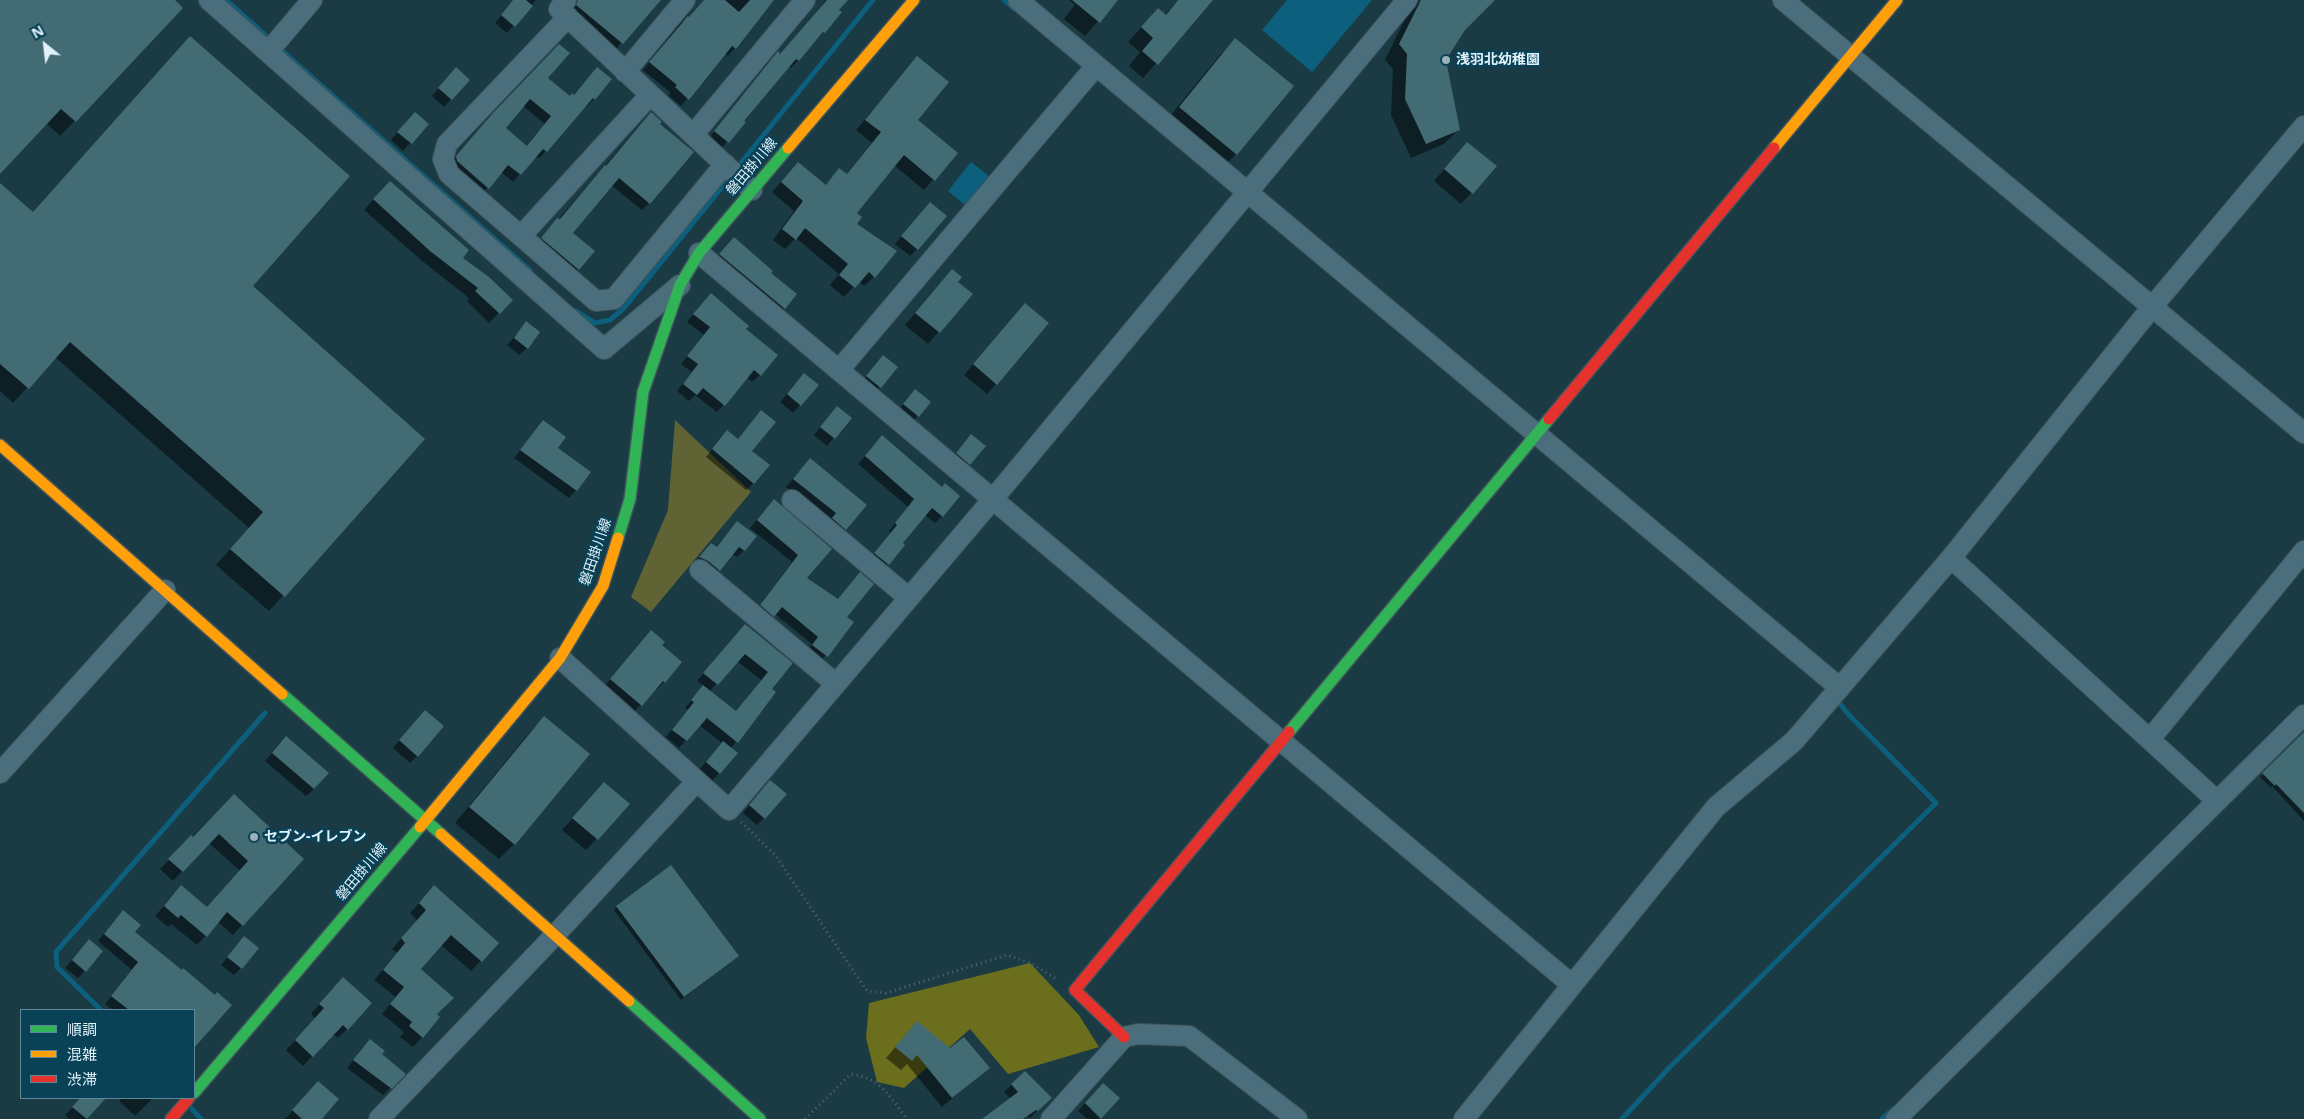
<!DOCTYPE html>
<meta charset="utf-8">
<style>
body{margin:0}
#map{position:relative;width:2304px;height:1119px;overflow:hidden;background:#1a3a44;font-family:"Noto Sans","Noto Sans JP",sans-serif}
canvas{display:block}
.legend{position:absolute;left:20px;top:1009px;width:175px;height:90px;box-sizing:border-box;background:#094256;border:1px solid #5f8898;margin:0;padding:6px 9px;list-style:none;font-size:15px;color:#e1f2fb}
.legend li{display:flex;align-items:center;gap:10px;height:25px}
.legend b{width:25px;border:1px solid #5f8898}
.north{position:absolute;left:20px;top:20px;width:50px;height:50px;-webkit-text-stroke:4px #094256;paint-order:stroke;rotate:331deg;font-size:14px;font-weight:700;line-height:20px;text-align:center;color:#e1f2fb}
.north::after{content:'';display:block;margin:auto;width:18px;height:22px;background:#e1f2fb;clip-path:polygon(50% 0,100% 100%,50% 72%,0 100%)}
</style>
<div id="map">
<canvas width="2304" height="1119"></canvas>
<ul class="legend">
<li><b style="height:6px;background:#30b455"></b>順調</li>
<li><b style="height:6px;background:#ff9f0a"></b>混雑</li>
<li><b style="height:6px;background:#e5322d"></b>渋滞</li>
</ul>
<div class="north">N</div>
</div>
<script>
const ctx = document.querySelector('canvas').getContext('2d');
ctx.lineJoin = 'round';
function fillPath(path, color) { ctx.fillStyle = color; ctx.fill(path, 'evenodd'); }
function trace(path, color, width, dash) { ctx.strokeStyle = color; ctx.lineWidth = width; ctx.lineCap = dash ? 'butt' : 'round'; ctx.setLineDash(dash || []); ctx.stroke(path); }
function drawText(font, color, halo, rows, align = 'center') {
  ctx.font = font + ' "Noto Sans","Noto Sans JP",sans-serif'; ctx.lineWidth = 5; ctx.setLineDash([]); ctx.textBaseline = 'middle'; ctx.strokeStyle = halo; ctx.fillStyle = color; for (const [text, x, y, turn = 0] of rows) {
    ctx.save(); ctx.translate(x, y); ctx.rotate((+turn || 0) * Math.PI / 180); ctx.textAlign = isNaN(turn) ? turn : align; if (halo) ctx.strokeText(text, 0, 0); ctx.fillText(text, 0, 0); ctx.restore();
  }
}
fillPath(new Path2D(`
 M675 420 751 492 651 612 631 597 668 510Z`), '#606434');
fillPath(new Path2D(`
 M1030 963 1079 1015 1099 1047 1008 1074 970 1029 904 1088 877 1082 866 1038 869 1003Z`), '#6b6e1c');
fillPath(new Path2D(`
 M1287 0H1372L1312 72 1262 30Z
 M971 162 989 176 965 205 948 191Z`), '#0c607d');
fillPath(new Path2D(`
 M0 0H173L181 8 60 136 46 123 0 172Z
 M514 0H536L507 33 495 23Z
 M581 0H659L615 50 570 13Z
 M705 0H773L735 48 728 56 725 53 681 106 668 95 671 93 643 70 680 24 688 17 689 18Z
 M826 0H846L824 32 791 68 788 66 721 149 708 139 771 60 780 55 802 31Z
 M1069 0H1117L1085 36 1064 19 1075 5Z
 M1178 0H1212L1143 78 1129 66 1140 52 1128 42 1158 9 1165 15Z
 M1421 0H1491L1464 29 1444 60 1459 129 1444 144 1411 158 1391 115 1393 69 1385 60 1408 13Z
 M190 37 251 286 424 439 269 611 216 565 249 528 55 357 13 403 0 391V184L33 213Z
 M1235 40 1236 154 1221 169 1165 122 1220 55Z
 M917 58 916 120 956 153 924 190 894 165 855 213V224L874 277 864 286 859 281 844 297 830 285 839 274 796 238 785 249 773 240 794 211 772 192 789 173 825 186 839 170 846 175 872 143 856 130Z
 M597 68 594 99 587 106 585 105 546 151 539 158 535 156 513 182 501 172 481 195 449 166 485 123 547 79 569 97 573 96ZM523 106 545 124 527 147 504 128Z
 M449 76 451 99 444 107 432 96Z
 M651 113 659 124 649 203 642 210 611 185 571 233 593 251 571 277 535 246Z
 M408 120 428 124 403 151 391 140Z
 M1467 144 1495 167 1461 204 1434 181Z
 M380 192 511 300 489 323 467 301 469 298 421 260 364 210Z
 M930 203 917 249 910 256 895 244Z
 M727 246 795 294 777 316 713 262Z
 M952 270 957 282 971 294 928 344 905 325Z
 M703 302 745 330 760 375 752 382 747 377 717 412 695 395 689 401 677 391 692 372 681 364 704 335 687 322Z
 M1025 304 996 384 987 394 964 375Z
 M527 323V348L519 355 507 345Z
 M876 364 896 368 872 395 860 384Z
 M797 382 817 386 793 413 780 402Z
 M908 398 929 403 911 423 897 412Z
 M830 415 850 418 827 446 814 435Z
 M754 419 750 451 754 483 746 490 706 457 720 439 737 440Z
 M543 422 576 490 569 498 514 458Z
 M882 437 942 488V516L935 523 925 515 901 543 904 545 880 572 868 561 891 532 889 531 908 507 858 464Z
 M964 443 970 464 962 471 949 461Z
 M810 459 845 529 838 536 829 521 786 487Z
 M767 508 830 549 805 578 837 600 846 617 852 622 819 663 806 653 812 644 775 614 766 623 754 613 792 562 750 528Z
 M737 522 744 550 737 557 732 554 712 578 693 565 704 552 716 548Z
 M651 631 661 646 664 682 657 689 655 688 634 712 604 687Z
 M738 632 791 664 770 689 774 693 730 749 736 754 712 781 699 770 722 743 699 725 679 748 666 737 688 710 685 708 704 686 697 681ZM737 661 761 680 736 712 709 692Z
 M544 718 514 844 499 859 455 823 529 733Z
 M418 719 417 756 410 763 393 748Z
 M2302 736 2304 738V821L2272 786 2271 788 2260 777Z
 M279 745 314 789 306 796 265 761Z
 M604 783 628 804 586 850 562 830Z
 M763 789 764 818 757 825 743 813Z
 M224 805 302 859 233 935 218 922 197 945 171 924 168 927 155 916 181 887 207 908 240 871 209 843 173 881 160 869Z
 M425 897 497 943 471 971 441 945 419 969 435 1014 422 1037 413 1047 400 1037 404 1032 382 1014 396 997 374 980 397 953 392 949 417 920 410 913Z
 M617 907 738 956 681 1000 614 910Z
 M116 919 215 996 230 1005 194 1047V1010H113L105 1004 132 970 98 941Z
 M89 940 85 971 78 978 65 968Z
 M237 945 241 968 234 975 221 965Z
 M333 988 347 1029 338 1038 333 1034 303 1066 286 1050 316 1019 311 1014Z
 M917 1022 950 1050 988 1068 942 1107 907 1064 901 1070 886 1058Z
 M363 1048 380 1055 404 1074 383 1095 347 1068Z
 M1025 1072 1050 1098 1030 1118 1028 1116 1024 1119H984L1011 1099 1004 1092Z
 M311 1090 320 1119H285Z
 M1096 1092 1118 1098 1099 1119H1087L1078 1111Z
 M81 1098H105L85 1119H69L65 1115Z
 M122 1098H153L135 1116 119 1101Z`), '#0007');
trace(new Path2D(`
 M226 0 272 41
 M1004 0 1013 8
 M278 47 530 270
 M736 169 873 0
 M576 311 595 323 610 320 624 308 731 176
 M101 1010 57 967 56 952 265 713
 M192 1109 201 1119
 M1622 1119 1669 1068 1936 803 1848 714 1837 700
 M1882 1119 1893 1109`), '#0c607d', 5);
fillPath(new Path2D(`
 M0 0H175L183 8 76 122 61 109 0 174Z
 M513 0H526L533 6 515 27 501 15Z
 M578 0H661L623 44 576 5Z
 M704 0H725L739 12 750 0H774L736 49 732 46 689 100 675 87 677 85 649 62 688 16 689 17Z
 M827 0H848L839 10 842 12 825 33 823 32 799 61 796 59 744 121 746 122 729 143 714 131 778 51 780 54Z
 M1072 0H1118L1100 23Z
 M1178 0H1213L1158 65 1142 51 1153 38 1141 27 1158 8 1166 15Z
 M1421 0H1495L1465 30 1446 60 1460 130 1426 144 1405 99 1407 54 1399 44Z
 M190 36 350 176 253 286 425 439 285 597 230 549 263 512 70 342 29 389 0 364V183L33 212Z
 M1235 38 1294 86 1237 155 1179 107Z
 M559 44 570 53 548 78 570 96 572 93 574 95 597 67 612 79 595 100 593 98 547 152 543 149 521 175 508 165 489 189 457 161 456 156 492 114ZM530 99 551 116 527 146 506 128Z
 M917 56 949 82 918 120 958 153 935 181 904 155 857 213 862 217 857 224 897 251 875 278 869 272 855 288 839 275 848 264 805 228 796 240 782 229 803 201 781 182 798 162 826 185 839 168 847 174 881 132 865 120Z
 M456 67 470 80 452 100 438 88Z
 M415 112 429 124 412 144 397 132Z
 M651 112 662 122 660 124 694 152 650 204 619 178 573 233 595 251 579 270 541 238 557 218 560 219 605 165 606 166Z
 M1467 142 1497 166 1473 194 1444 169Z
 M390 181 469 250 463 258 489 277 513 300 500 314 475 291 478 288 430 251 373 199Z
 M930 202 947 216 918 250 901 236Z
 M734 237 773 271 771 273 797 294 785 309 719 254Z
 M952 269 962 277 958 282 973 294 940 333 915 313Z
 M711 293 749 326 746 329 778 355 761 376 754 370 725 406 703 388 697 395 683 384 698 364 687 356 710 327 693 314Z
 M1025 303 1049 323 997 385 973 364Z
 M526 321 540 332 528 349 514 338Z
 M883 355 898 367 881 388 866 376Z
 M804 373 819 385 801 406 787 394Z
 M915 389 931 402 919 417 903 404Z
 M837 406 852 418 835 439 820 427Z
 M761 410 776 422 752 451 770 465 754 484 712 449 727 430 738 439Z
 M543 420 566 437 558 448 591 472 577 491 520 450Z
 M971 434 986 446 970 465 956 453Z
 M882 435 942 487 945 483 960 496 943 517 932 508 903 543 905 545 889 565 874 553 897 525 895 523 914 499 865 456Z
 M810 458 867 505 846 530 832 518 836 513 793 479Z
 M774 499 832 549 807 578 838 599 860 572 874 584 847 617 854 622 828 657 812 645 818 637 782 607 774 617 760 605 798 555 757 520Z
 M737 521 757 536 745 551 739 547 720 571 708 561 699 557 711 543 717 547Z
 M745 624 793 663 772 689 776 692 738 743 707 718 687 741 672 730 694 702 691 700 703 685 736 711 768 672 745 654 718 685 703 673Z
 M651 630 665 642 662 645 682 662 665 683 663 681 642 706 610 679Z
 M425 710 444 726 418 757 399 740Z
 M544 716 590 754 515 845 469 807Z
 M2304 732V813L2276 784 2275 786 2262 773Z
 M286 736 329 773 314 789 272 753Z
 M723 741 738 753 720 774 706 762Z
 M770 780 787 794 765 819 749 805Z
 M604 782 630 804 598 840 572 818Z
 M234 794 304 859 243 926 227 912 207 937 181 915 178 918 164 906 181 885 207 907 248 861 219 834 183 872 168 859 191 835 193 837Z
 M671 865 739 956 684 997 616 906Z
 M434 885 499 943 482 962 451 935 421 969 454 998 437 1014 440 1017 423 1038 409 1026 412 1022 390 1004 404 987 383 970 405 943 401 938 426 910 419 903Z
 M123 910 141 925 135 932 182 970 183 968 215 995 217 992 232 1005 194 1048V1010H129L111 996 138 962 104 934Z
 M244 936 259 948 242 969 227 957Z
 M89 939 103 951 86 972 72 960Z
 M343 977 372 1003 348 1030 343 1025 313 1057 295 1040 324 1008 319 1004Z
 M917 1021 950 1048 964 1037 990 1068 952 1098 917 1055 912 1061 895 1047Z
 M370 1039 385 1051 382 1054 406 1074 392 1089 353 1060Z
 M1025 1071 1052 1098 1038 1111 1036 1110 1023 1119H982L1018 1092 1011 1084Z
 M318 1081 339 1099 322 1119H302L292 1110Z
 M1103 1083 1120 1098 1101 1119 1085 1103Z
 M80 1098H106L87 1119 72 1107Z`), '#436b73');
const street = new Path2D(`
 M209 0 604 349 680 285
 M566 0 559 9 752 190
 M1018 0 1840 688
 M1783 0 2304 433
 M568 17 447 144 443 159 449 174 596 301 614 299 725 164
 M268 52 312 0
 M625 72 685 0
 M693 135 805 0
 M521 236 650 95
 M699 253 1571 984
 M839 370 1096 66
 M792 500 909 598
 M1951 558 2217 801
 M700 570 836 684
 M560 658 729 810 993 499 1407 0
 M2150 739 2304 551
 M0 773 165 590
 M379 1119 555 935 697 781
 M1051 1119 1124 1037 1138 1034 1189 1036 1297 1119
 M1464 1119 1716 807 1794 741 1951 558 2152 307 2304 126
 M1896 1119 2304 715`);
const fast = new Path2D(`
 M618 538 630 499 643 392 680 285 699 253 788 148
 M282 694 441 834
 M1289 732 1549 419
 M629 1001 760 1119
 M194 1093 420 827`);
const slow = new Path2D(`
 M788 148 914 0
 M1774 148 1897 0
 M0 445 282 694
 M420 827 560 658 603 586 618 538
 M441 834 629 1001`);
const jam = new Path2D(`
 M1549 419 1774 148
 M1124 1037 1075 990 1289 732
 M171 1119 189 1098`);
trace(street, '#3f545b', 22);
trace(fast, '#3f545b', 14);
trace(slow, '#3f545b', 14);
trace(jam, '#3f545b', 14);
trace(new Path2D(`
 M741 822 775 855 867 991 886 993 1007 955 1030 963 1058 980
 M805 1119 851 1074C881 1078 890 1097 907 1119`), '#4f6b75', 3, [1, 4]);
trace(street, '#4a6e7b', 20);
trace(fast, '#30b455', 11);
trace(slow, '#ff9f0a', 11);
trace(jam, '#e5322d', 11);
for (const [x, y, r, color] of [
 [1446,60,5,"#9bb2bb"],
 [254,837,5,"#9bb2bb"]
]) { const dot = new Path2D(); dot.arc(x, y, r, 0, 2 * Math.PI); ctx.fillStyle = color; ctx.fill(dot); trace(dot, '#094256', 2); }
drawText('bold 14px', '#e1f2fb', '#094256', [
 ["浅羽北幼稚園",1456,60],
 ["セブン-イレブン",264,837]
], 'left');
drawText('14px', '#e1f2fb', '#094256', [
 ["磐田掛川線",752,167,-50],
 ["磐田掛川線",596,552,-71],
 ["磐田掛川線",362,872,-50]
]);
</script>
